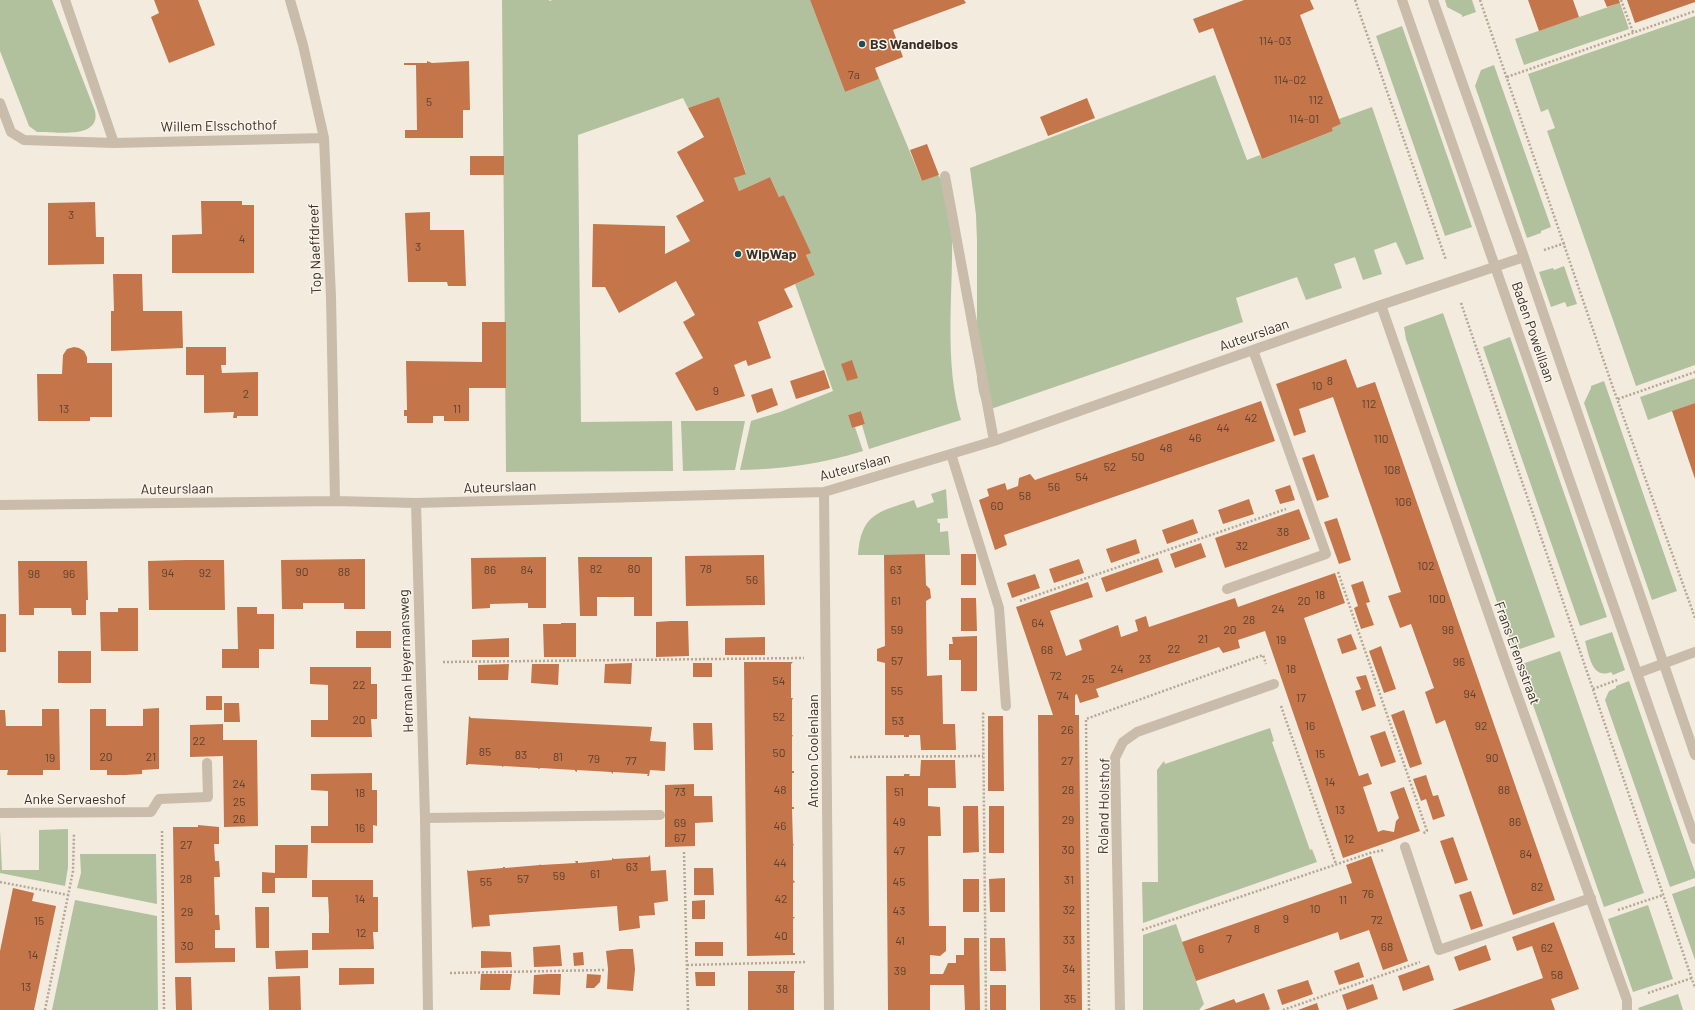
<!DOCTYPE html>
<style>
body{margin:0}
canvas{display:block;background:#f2ebde}
</style>
<canvas width="1695" height="1010"></canvas>
<script>
const ctx = document.querySelector('canvas').getContext('2d');
ctx.lineJoin = 'round';
function fillPath(path, color) { ctx.fillStyle = color; ctx.fill(path, 'evenodd'); }
function trace(path, color, width, dash) { ctx.strokeStyle = color; ctx.lineWidth = width; ctx.lineCap = dash ? 'butt' : 'round'; ctx.setLineDash(dash || []); ctx.stroke(path); }
function drawText(font, color, halo, rows, align = 'center') {
  ctx.font = font + ' Barlow,sans-serif'; ctx.lineWidth = 3; ctx.setLineDash([]); ctx.textBaseline = 'middle'; ctx.strokeStyle = halo; ctx.fillStyle = color; for (const [text, x, y, turn = 0] of rows) {
    ctx.save(); ctx.translate(x, y); ctx.rotate((+turn || 0) * Math.PI / 180); ctx.textAlign = isNaN(turn) ? turn : align; if (halo) ctx.strokeText(text, 0, 0); ctx.fillText(text, 0, 0); ctx.restore();
  }
}
fillPath(new Path2D(`
 M0 0H52L95 111C101 139 58 132 42 132H37L29 126 0 51Z
 M502 0H549V1L553 0H810L845 92 879 79 875 68 922 181 938 175 941 179C945 197 951 217 952 236 953 296 944 362 961 420L869 449 862 425 865 424 861 411 848 415 852 428 855 427 863 451C822 464 783 469 740 470L751 421 780 412 833 391 795 284 815 275 806 255 810 253 784 195 779 197 770 177 739 191 734 178 746 173 719 97 688 108 683 98 578 135 581 422 672 421 673 471 506 472Z
 M1445 0H1472L1476 12 1462 17V15L1447 7Z
 M1620 3 1629 29 1524 65 1515 39Z
 M1695 16V365L1636 386 1547 131 1555 128 1548 109 1541 112 1528 74Z
 M1402 26 1472 227 1445 236 1376 36Z
 M1494 65 1551 227 1541 231V233L1527 238 1475 86 1481 70Z
 M1215 75 1247 160 1260 155 1262 159 1333 131 1332 128 1341 124 1342 127 1339 119 1372 107 1424 259 1406 265 1396 242 1374 250 1382 274 1363 280 1355 257 1334 264 1342 288 1306 300 1297 277 1236 298 1243 322 985 411 979 392 977 379V241L976 215 970 168Z
 M1564 266 1577 304 1567 307 1565 302 1551 307 1539 272 1553 268 1554 270Z
 M1443 313 1555 637 1514 651 1406 339 1404 327Z
 M1510 337 1607 617 1580 626 1483 347Z
 M1695 378V403L1648 420 1640 397Z
 M1604 381 1677 591 1652 600 1584 403 1591 388V386Z
 M681 421H745L735 470 683 471Z
 M946 489 948 518 937 519 938 523H940V532L948 531 950 555H858C861 513 879 512 914 500L917 508 934 502 931 494Z
 M1612 632 1625 670 1613 675 1611 672C1592 680 1589 655 1585 641Z
 M1560 651 1644 893 1604 907 1519 665Z
 M1629 681 1695 872V878L1670 887 1605 700 1609 691 1616 688V686Z
 M1270 728 1274 741 1272 742 1310 850 1312 849 1317 862 1143 923 1142 882H1158L1157 770 1164 761 1165 764Z
 M68 829V867L65 886 0 873V830L2 870H39V830Z
 M80 854H156L157 904 77 888 81 873Z
 M1695 886V960L1672 894Z
 M75 900 157 916 158 1010H52Z
 M1648 905 1673 979 1633 992 1608 919Z
 M1176 924 1204 1004 1199 1010H1143V935Z
 M1678 994 1683 1010H1639L1638 1008Z`), '#b1c19e');
fillPath(new Path2D(`
 M154 0H198L215 45 169 63 151 17 159 13Z
 M810 0H964L966 3 893 30 903 57 875 68 879 79 845 92Z
 M1244 0H1310L1314 9 1300 15 1341 124 1332 128 1333 131 1262 159 1213 28 1199 33 1193 19Z
 M1528 0H1573L1579 17 1539 31Z
 M1604 0H1619L1620 3 1607 7Z
 M1627 0H1695V2L1635 23Z
 M427 61 432 63 469 61 470 110H463V138H405V130H417L416 65H404V63H427Z
 M719 97 746 174 734 178 739 191 770 177 779 197 784 195 811 253 806 255 815 275 784 289 793 307 758 322 771 358 748 366 746 360 734 365 745 396 696 411 675 373 703 358 683 322 695 315 676 281 619 313 605 287H592L593 224 665 226V254L690 241 676 216 704 201 677 152 704 137 688 108Z
 M1087 98 1095 118 1048 136 1040 117Z
 M927 144 939 175 922 181 910 150Z
 M470 156H504V175H470Z
 M201 201H242V205H254V273H172V235L202 234Z
 M95 202 96 237H104V264L48 265V203Z
 M430 212V230H464L466 286H448L447 282H408L405 213Z
 M113 274H142L143 311H182L183 348 111 351V311H114Z
 M482 322H506V388H469V421H444V416H433V423H407V416H404V410H407L406 361 482 362Z
 M74 347 79 348 84 351 87 357V363H112V417H90V421H38L37 374H62L63 355 67 349Z
 M186 347H226V365H221L222 373 258 372V416H237V418H233L234 412 204 413V375H186Z
 M1346 359 1357 388 1375 382 1555 900 1513 915 1445 720 1436 724 1425 692 1434 688 1411 624 1400 628 1388 596 1401 592 1333 397 1299 409 1306 432 1294 436 1276 384Z
 M852 360 858 378 847 381 841 364Z
 M824 370 830 388 796 399 790 381Z
 M772 388 778 405 757 413 751 395Z
 M1261 401 1275 441 1004 535 1007 545 995 550 979 500 989 496 987 489 1005 483 1007 490 1018 486 1019 478 1030 474 1035 480Z
 M1695 403V479L1672 411Z
 M861 411 865 424 852 428 848 415Z
 M1314 454 1329 497 1317 501 1302 458Z
 M1290 485 1295 500 1280 504 1275 490Z
 M1249 499 1254 514 1223 524 1218 510Z
 M1299 509 1310 539 1225 568 1215 538Z
 M1337 518 1351 560 1339 564 1324 522Z
 M1193 519 1198 533 1167 544 1162 530Z
 M1136 539 1140 553 1111 563 1106 549Z
 M1201 543 1206 557 1175 568 1170 554Z
 M925 554 926 585 930 589 931 598 926 601 927 676 942 675 943 724H955L956 750H921L920 735H909V737H904V735H885V663L877 661V649L885 646 884 555Z
 M961 554H976V585H961Z
 M764 555 765 605 686 606 685 556Z
 M546 557V608H528V603L490 604V608L472 609 471 558Z
 M578 557H652V616H634V597H597V616H580Z
 M1158 558 1163 572 1106 592 1101 578Z
 M365 559V609H344V603H303V609H282L281 560Z
 M1079 559 1084 573 1054 583 1049 569Z
 M186 560H224L225 610H149L148 561Z
 M18 561H87L88 600H86V615H72L71 608H34V615H19Z
 M1335 573 1345 603 1304 618 1359 776 1368 773 1372 784 1363 787 1378 832 1383 830 1394 832 1396 821 1399 818 1390 792 1404 787 1420 831 1343 858 1265 631 1238 640 1240 648 1223 653 1219 647 1096 689 1099 697 1080 703 1077 694 1075 695V715H1079L1082 1010H1040L1038 715H1053L1016 607 1088 582 1093 597 1050 611 1066 656 1082 650 1079 640 1118 625 1121 637 1138 631 1135 620 1146 616 1149 627 1235 598 1238 607Z
 M1035 574 1040 588 1012 598 1007 583Z
 M1363 581 1370 602 1366 603 1374 625 1361 629 1354 608 1358 606 1351 585Z
 M961 598H976L977 631H961Z
 M237 607H257V614H274V649H259V668H222V649H238Z
 M118 608H138V651H101L100 612H118Z
 M0 614H6V652H0Z
 M671 621H688L689 656 656 657V622Z
 M561 623H576V657H544L543 624H561Z
 M356 631H391V648H356Z
 M1351 634 1357 649 1342 654 1337 639Z
 M977 636V691H961V660H949V644H953L952 637Z
 M765 637V655H725V638Z
 M509 638V657H472V640Z
 M1381 646 1396 689 1384 693 1369 651Z
 M58 651H91V683H58Z
 M744 662H793L791 664V698H793L792 700V735H793L792 737V771H794V773H792V807H794V809H792L793 844H794L793 846V880L795 882 793 883V917H795L793 919V953H795V955L747 956Z
 M632 663 631 684 604 683 605 664Z
 M693 663H712V677H693Z
 M509 664 508 680H478V665Z
 M532 664H559L558 685 531 683Z
 M310 667H371V684H377V719H371L372 737H311V720H328V685L310 684Z
 M1366 675 1376 706 1362 711 1355 691 1361 689 1356 677Z
 M206 696H222V710H206Z
 M224 703H239L240 722H224Z
 M159 708V769L142 770V774L125 775H107V770H90V709H106V726H143V709Z
 M42 709H59L60 770H43V775H7L8 770H0V710H5L6 726H42Z
 M1404 710 1422 764 1410 768 1391 715Z
 M469 716 471 718 652 727 650 741 666 742 665 771 650 770 649 776H647L648 774 613 772V774L611 772 577 770V772L575 771V770L541 768 538 769V768L504 766 502 767V766L468 764V765H466Z
 M988 716H1003L1004 791H988Z
 M693 723H712L713 750H694Z
 M223 724V740H257L258 826 224 827 223 756 190 757V725Z
 M1385 731 1396 762 1381 767 1370 736Z
 M921 760H955L956 788H928V806L940 807 941 836H928L929 926H946V951L940 956 930 955V974H943L948 963H956V955H964V938H979L980 1010H965L964 985H930V1010H888L886 776H904V774H910L909 776H920Z
 M372 773V790H377V826L373 825V843H311V826H328V791L311 790V774Z
 M1426 775 1433 796 1438 795 1445 816 1433 820 1426 799 1421 801 1413 779Z
 M694 784V796H712L713 822 695 823V846L665 847V785Z
 M963 806H978L979 852 963 853Z
 M989 806H1004V853H989Z
 M198 825 219 827V844H214L215 861H219L220 877H214L215 915H219L220 929V930H215V948H235V962L175 963 173 827H198Z
 M1453 837 1468 880 1455 884 1440 841Z
 M275 845H308L307 878H275V893H262V872L275 873Z
 M650 855 651 871 666 870 668 901 654 903 655 915 639 916 640 928 619 931 617 906 489 915 490 926 473 927 472 929 467 870 469 871 503 868V867H505V868L540 865 539 864 541 865 576 863 575 861H578V863L612 860V858L614 859 648 857Z
 M1371 856 1408 961 1383 970 1369 930 1340 940 1338 932 1196 981 1182 942 1352 883 1346 865Z
 M694 868H713L714 895H694Z
 M1005 878V912H990L989 879Z
 M963 879H979V912H963Z
 M312 880H373V897H378V932H373L374 949 312 950V933H329V915L328 897H312Z
 M13 888 34 893 32 901 56 906 34 1010H0V951Z
 M1471 891 1483 926 1471 930 1459 895Z
 M705 900V919H692V901Z
 M255 907H269V948H256Z
 M1554 922 1579 989 1551 999 1555 1010H1452L1543 978 1532 946 1517 951 1512 937Z
 M990 938H1005L1006 971H990Z
 M695 942H723V956H695Z
 M560 945 562 966 534 967 533 947Z
 M1486 945 1491 960 1459 971 1454 957Z
 M620 949H633L635 969 633 991 607 989 608 969 606 951Z
 M308 950V968L276 969 275 951Z
 M481 951 511 952 512 967 481 968Z
 M583 952 584 965 574 966 573 953Z
 M1359 962 1364 977 1339 985 1334 971Z
 M1429 965 1434 980 1403 991 1398 976Z
 M339 968H374V984L339 985Z
 M748 971H795V973H794V1010H748Z
 M695 972H715V986H696Z
 M481 974H512L510 990H480Z
 M548 974H561L560 995 533 994 534 975Z
 M587 974 601 975 600 982 594 988H586Z
 M300 976 301 1010H269L268 977Z
 M175 977H191L192 1010H176Z
 M1308 980 1313 994 1282 1005 1277 990Z
 M1373 984 1378 999 1347 1010 1342 995Z
 M990 985H1006V1010H990Z
 M1264 993 1270 1009 1268 1010H1204L1234 999 1236 1003Z
 M1317 1003 1319 1010H1298Z`), '#c4764a');
trace(new Path2D(`
 M1355 0 1446 260
 M1480 0 1611 382 1695 618
 M1621 0 1633 32
 M1507 77 1695 11
 M1544 250 1565 243
 M1461 303 1695 988
 M1618 399 1695 372
 M1338 572 1427 831 1422 834
 M1020 601 1286 509
 M443 662 804 658
 M1593 689 1617 680
 M1281 706 1336 864
 M984 713 983 714 986 1010
 M850 757 983 756
 M162 831 164 1010
 M684 852 688 1010
 M0 882 68 895
 M1618 910 1663 895
 M1142 930 1370 853 1384 850
 M687 965 807 962
 M450 973 604 970
 M1648 993 1692 978
 M45 1010 73 871 74 834
 M1089 1010 1086 719 1263 655 1266 664
 M1283 1010 1420 962`), '#b6a794', 2.5, [2, 2]);
trace(new Path2D(`
 M65 0 114 143
 M290 0 303 45 324 138 331 297 335 501
 M1402 0 1695 839
 M1433 0 1524 257 1695 755
 M0 103 11 132 24 140 114 143 324 138
 M945 176 994 441
 M1381 305 1505 661 1627 1000V1010
 M951 454 999 608 1006 706
 M824 492 829 1010
 M416 503 425 818 428 1010
 M0 505 335 501 416 503 824 492 994 441 1381 305 1524 257
 M1227 589 1326 554 1253 350
 M1638 673 1695 652
 M0 813 151 812 159 799 208 797 207 763
 M425 818 660 815
 M1405 847 1439 950 1591 898
 M1120 1010 1115 758 1123 742 1137 732 1274 684`), '#cabcaa', 10);
for (const [x, y, r, color] of [
 [862,44,4,"#1f4e59"],
 [738,254,4,"#1f4e59"]
]) { const dot = new Path2D(); dot.arc(x, y, r, 0, 2 * Math.PI); ctx.fillStyle = color; ctx.fill(dot); trace(dot, '#faf4ea', 1.5); }
drawText('12px', '#5b4231', null, [
 ["114-03",1275,41],
 ["7a",854,75],
 ["114-02",1290,80],
 ["112",1316,100],
 ["5",429,102],
 ["114-01",1304,119],
 ["3",71,215],
 ["4",242,239],
 ["3",418,247],
 ["8",1330,381],
 ["10",1317,386],
 ["9",716,391],
 ["2",246,394],
 ["112",1369,404],
 ["13",64,409],
 ["11",457,409],
 ["42",1251,418],
 ["44",1223,428],
 ["46",1195,438],
 ["110",1381,439],
 ["48",1166,448],
 ["50",1138,457],
 ["52",1110,467],
 ["108",1392,470],
 ["54",1082,477],
 ["56",1054,487],
 ["58",1025,496],
 ["106",1403,502],
 ["60",997,506],
 ["38",1283,532],
 ["32",1242,546],
 ["102",1426,566],
 ["82",596,569],
 ["80",634,569],
 ["78",706,569],
 ["86",490,570],
 ["84",527,570],
 ["63",896,570],
 ["90",302,572],
 ["88",344,572],
 ["94",168,573],
 ["92",205,573],
 ["98",34,574],
 ["96",69,574],
 ["56",752,580],
 ["18",1320,595],
 ["100",1437,599],
 ["61",896,601],
 ["20",1304,601],
 ["24",1278,609],
 ["28",1249,620],
 ["64",1038,623],
 ["59",897,630],
 ["20",1230,630],
 ["98",1448,630],
 ["21",1203,639],
 ["19",1281,640],
 ["22",1174,649],
 ["68",1047,650],
 ["23",1145,659],
 ["57",897,661],
 ["96",1459,662],
 ["24",1117,669],
 ["18",1291,669],
 ["72",1056,676],
 ["25",1088,679],
 ["54",779,681],
 ["22",359,685],
 ["55",897,691],
 ["94",1470,694],
 ["74",1063,696],
 ["17",1301,698],
 ["52",779,717],
 ["20",359,720],
 ["53",898,721],
 ["16",1310,726],
 ["92",1481,726],
 ["26",1067,730],
 ["22",199,741],
 ["85",485,752],
 ["50",779,753],
 ["15",1320,754],
 ["83",521,755],
 ["20",106,757],
 ["21",151,757],
 ["81",558,757],
 ["19",50,758],
 ["90",1492,758],
 ["79",594,759],
 ["77",631,761],
 ["27",1067,761],
 ["14",1330,782],
 ["24",239,784],
 ["48",780,790],
 ["28",1068,790],
 ["88",1504,790],
 ["73",680,792],
 ["51",899,792],
 ["18",360,793],
 ["25",239,802],
 ["13",1340,810],
 ["26",239,819],
 ["29",1068,820],
 ["49",899,822],
 ["86",1515,822],
 ["69",680,823],
 ["46",780,826],
 ["16",360,828],
 ["67",680,838],
 ["12",1349,839],
 ["27",186,845],
 ["30",1068,850],
 ["47",899,851],
 ["84",1526,854],
 ["44",780,863],
 ["63",632,867],
 ["61",595,874],
 ["59",559,876],
 ["28",186,879],
 ["57",523,879],
 ["31",1069,880],
 ["55",486,882],
 ["45",899,882],
 ["82",1537,887],
 ["76",1368,894],
 ["14",360,899],
 ["42",781,899],
 ["11",1343,900],
 ["10",1315,909],
 ["32",1069,910],
 ["43",899,911],
 ["29",187,912],
 ["9",1286,919],
 ["72",1377,920],
 ["15",39,921],
 ["8",1257,929],
 ["12",361,933],
 ["40",781,936],
 ["7",1229,939],
 ["33",1069,940],
 ["41",900,941],
 ["30",187,946],
 ["68",1387,947],
 ["62",1547,948],
 ["6",1201,949],
 ["14",33,955],
 ["34",1069,969],
 ["39",900,971],
 ["58",1557,975],
 ["13",26,987],
 ["38",782,989],
 ["35",1070,999]
]);
drawText('bold 14px', '#383029', '#faf4ea', [
 ["BS Wandelbos",870,44],
 ["WipWap",746,254]
], 'left');
drawText('14px', '#383029', '#faf4ea', [
 ["Willem Elsschothof",219,126,-1],
 ["Top Naeffdreef",315,249,-92],
 ["Baden Powelllaan",1533,332,71],
 ["Auteurslaan",1254,335,-19],
 ["Auteurslaan",855,467,-15],
 ["Auteurslaan",500,487,-2],
 ["Auteurslaan",177,489,-1],
 ["Frans Erensstraat",1517,653,70],
 ["Herman Heyermansweg",406,661,-92],
 ["Antoon Coolenlaan",813,751,-90],
 ["Anke Servaeshof",75,799],
 ["Roland Holsthof",1104,806,-89]
]);
</script>
